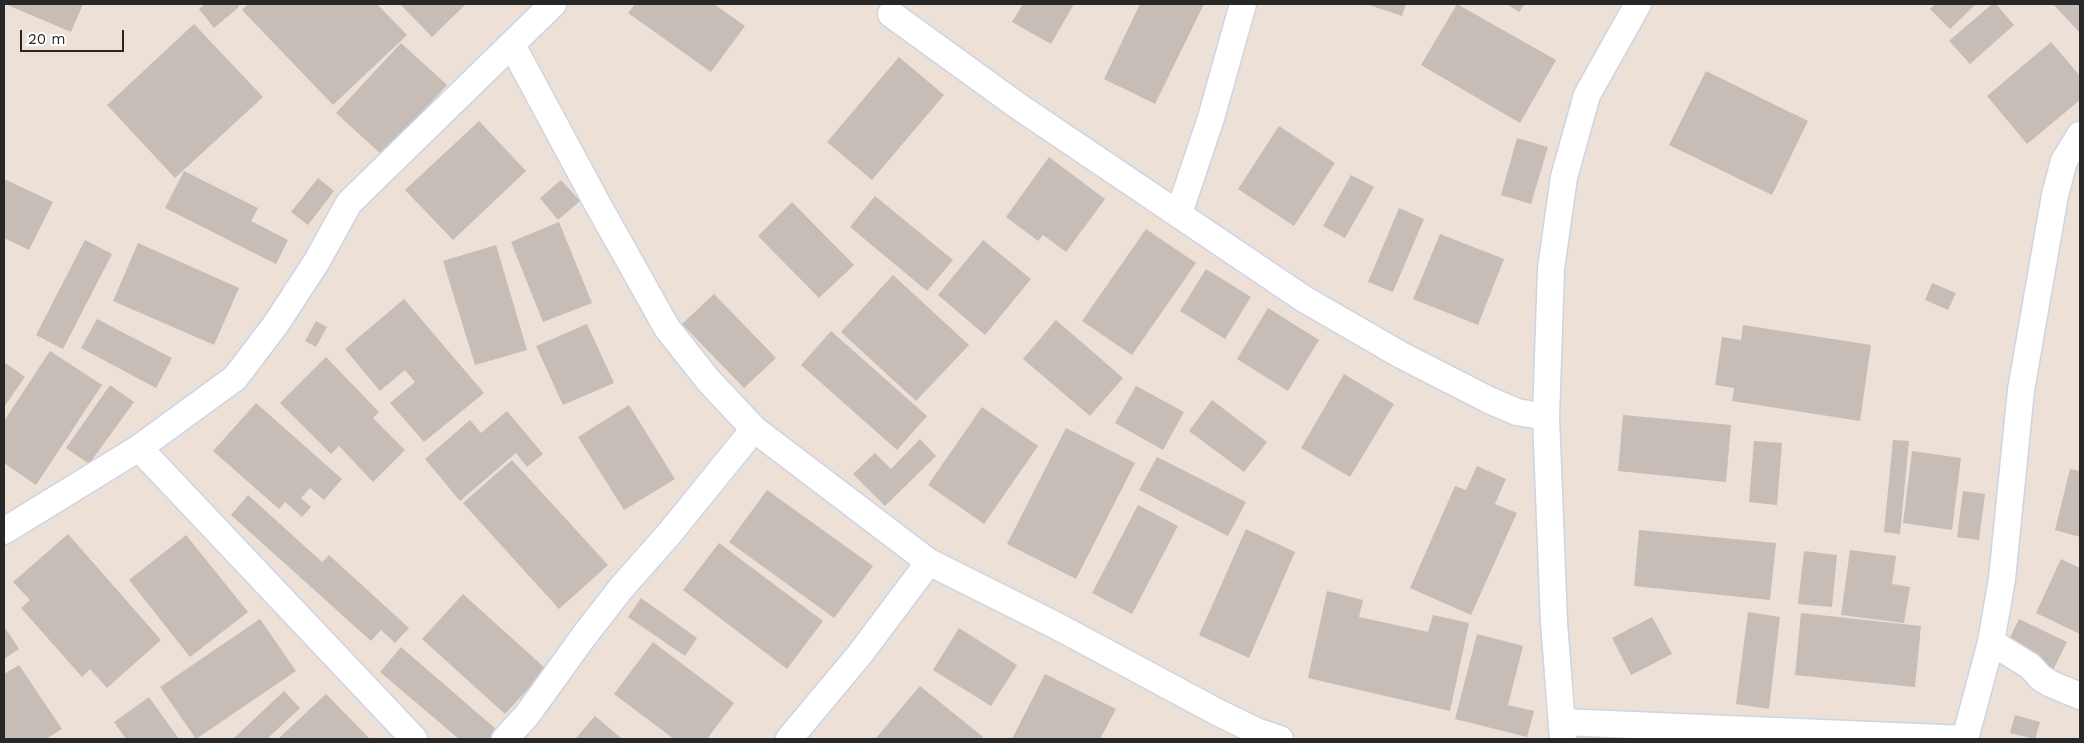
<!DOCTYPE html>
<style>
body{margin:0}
#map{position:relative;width:2084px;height:743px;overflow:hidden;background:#ece0d7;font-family:"Work Sans",sans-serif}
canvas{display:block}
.frame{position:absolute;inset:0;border:5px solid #272727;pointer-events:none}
.scale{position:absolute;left:20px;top:30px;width:104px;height:22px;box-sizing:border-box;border:2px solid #272727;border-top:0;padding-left:6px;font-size:15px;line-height:18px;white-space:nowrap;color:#272727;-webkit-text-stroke:4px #fff;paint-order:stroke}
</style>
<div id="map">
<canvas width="2084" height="743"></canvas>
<div class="frame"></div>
<div class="scale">20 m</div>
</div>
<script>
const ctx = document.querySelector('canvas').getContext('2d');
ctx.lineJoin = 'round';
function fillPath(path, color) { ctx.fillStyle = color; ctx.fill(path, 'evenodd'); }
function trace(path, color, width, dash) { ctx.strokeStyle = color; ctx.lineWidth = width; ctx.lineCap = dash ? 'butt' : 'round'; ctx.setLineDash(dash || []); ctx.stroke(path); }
fillPath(new Path2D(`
 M5 4H83L71 32Z
 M205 4H237L239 7 214 28 199 9Z
 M248 4H377L407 35 333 105 242 10Z
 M400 4H466L432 37Z
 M635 4H714L745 26 711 72 628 13Z
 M1023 4H1074L1051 44 1012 22Z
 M1140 4H1204L1155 104 1104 79Z
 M1366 4H1406L1402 16Z
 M1457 4 1556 60 1520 123 1421 65Z
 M1507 4H1525L1519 12Z
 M1935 4H1976L1950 29 1930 9Z
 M1992 4H1996L2014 25 1970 64 1949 41Z
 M2053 4H2080V33Z
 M194 24 263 97 175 178 107 105Z
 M2051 42 2080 76V100L2027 144 1987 96Z
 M401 43 447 85 382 155 336 113Z
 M899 57 944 95 872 180 827 142Z
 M1706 71 1808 121 1772 195 1669 145Z
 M479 121 526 171 453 240 405 190Z
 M1279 126 1335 163 1294 226 1238 189Z
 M1517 138 1548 147 1531 204 1501 195Z
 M1049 157 1105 199 1066 252 1043 235 1038 241 1006 217Z
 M184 171 258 208 251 221 288 240 276 264 165 208Z
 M1351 175 1374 187 1345 238 1323 226Z
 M318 178 334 191 308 225 291 212Z
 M4 179 53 202 29 250 4 238Z
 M561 180 580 201 558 220 540 198Z
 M875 196 953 260 927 291 850 227Z
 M792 202 854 265 819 298 758 236Z
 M1399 208 1424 219 1393 292 1368 282Z
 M559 222 592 303 543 322 511 242Z
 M1146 229 1196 263 1132 355 1082 321Z
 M1440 234 1504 259 1478 325 1413 299Z
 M85 240 112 254 63 349 36 335Z
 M983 240 1031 279 985 335 938 295Z
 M138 243 239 288 214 345 113 301Z
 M496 245 527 350 475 365 443 261Z
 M1206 269 1251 297 1225 339 1180 311Z
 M893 275 969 345 916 401 841 332Z
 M1932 283 1956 293 1948 310 1925 300Z
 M714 294 776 358 744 388 682 324Z
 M404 299 484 393 424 442 390 403 415 382 405 370 380 391 345 349Z
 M1268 308 1319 340 1288 391 1237 359Z
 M97 319 172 358 156 388 81 348Z
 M1056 320 1123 378 1090 416 1023 359Z
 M316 321 327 327 316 347 305 341Z
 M587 324 614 383 563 405 536 346Z
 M1743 325 1871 345 1860 421 1732 401 1734 388 1715 385 1722 337 1741 340Z
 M831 331 927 416 897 450 801 365Z
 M50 351 102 385 36 485 4 463V421Z
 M326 357 379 412 373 418 405 450 373 482 339 446 331 454 280 403Z
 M4 362 25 377 4 407Z
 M1344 374 1394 404 1350 477 1301 448Z
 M110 385 134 402 89 464 66 448Z
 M1136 386 1184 412 1163 450 1115 423Z
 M1212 400 1267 442 1244 472 1189 431Z
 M256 403 342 479 324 500 310 488 301 498 311 507 302 517 285 502 279 509 213 451Z
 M629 405 675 479 624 510 578 437Z
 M982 407 1038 446 984 524 928 485Z
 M507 411 543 454 527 467 516 453 460 501 425 459 470 420 481 433Z
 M1623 415 1731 425 1726 482 1618 471Z
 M1066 428 1135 463 1076 579 1007 544Z
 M920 439 936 456 885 506 853 474 875 453 891 469Z
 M1893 440 1909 441 1900 534 1884 532Z
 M1754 441 1782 443 1777 505 1749 502Z
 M1912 451 1961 458 1952 530 1903 523Z
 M1157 457 1246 502 1228 536 1139 490Z
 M512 460 608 565 559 609 463 503Z
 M1477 466 1506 479 1495 504 1517 513 1471 615 1410 588 1455 486 1466 490Z
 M2070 469 2080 471V537L2055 530Z
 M767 490 873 566 834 618 729 542Z
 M1963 491 1985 494 1979 540 1957 537Z
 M248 495 322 562 329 555 409 628 395 643 381 630 371 641 231 515Z
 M1138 505 1178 526 1132 614 1092 593Z
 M1246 529 1295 552 1249 658 1199 635Z
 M1639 530 1776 543 1770 600 1634 586Z
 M68 534 161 640 107 688 90 669 82 677 21 608 30 600 13 582Z
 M186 535 248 612 190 657 129 580Z
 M719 543 823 621 787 669 683 590Z
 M1850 550 1896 556 1892 584 1910 587 1904 623 1841 615Z
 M1804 551 1837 555 1832 607 1798 604Z
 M2061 559 2080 568V634L2036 613Z
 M1327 591 1363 600 1359 617 1428 632 1433 615 1469 623 1450 711 1308 678Z
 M463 594 546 669 505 714 422 639Z
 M641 598 697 638 685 656 628 617Z
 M1748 612 1780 617 1769 709 1736 704Z
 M1801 613 1921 626 1915 687 1795 675Z
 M1652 617 1672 654 1631 675 1612 638Z
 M260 619 296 671 196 739 160 687Z
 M2019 619 2067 642 2053 670 2006 646Z
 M4 626 19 649 4 659Z
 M959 628 1017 665 991 706 933 670Z
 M1477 634 1523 646 1508 705 1534 711 1527 737 1455 719Z
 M653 642 734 703 707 739H674L614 694Z
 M401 647 497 730 489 739H459L380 672Z
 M19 665 62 729 46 739H4V674Z
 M1045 674 1116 709 1100 739H1012Z
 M920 686 983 737 981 739 876 738Z
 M284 691 300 708 267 739H233Z
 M326 694 370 739H278Z
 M149 697 179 739H126L114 722Z
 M2015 715 2040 722 2035 739 2010 733Z
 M595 716 622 739H575Z`), '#c6bdb7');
const minor = new Path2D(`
 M891 14 1018 106 1304 299 1401 355 1489 400 1517 412 1546 417
 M512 45 598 205 667 328 708 380 754 429 929 562 1057 626 1217 712 1256 731 1280 739
 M1179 213 1211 118 1243 4
 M139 448 414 739
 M4 531 139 448 235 378 276 324 317 261 349 203 553 4
 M1991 642 2030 666 2041 678 2051 684 2080 696
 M1562 722 1965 739
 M505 739 527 715 584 636 622 587 669 534 754 429
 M789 739 860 654 929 562
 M1563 739 1554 622 1546 417 1551 269 1564 177 1587 95 1638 4
 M1965 739 1991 642 2002 579 2021 390 2055 195 2064 161 2080 135`);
trace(minor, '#cdd4e2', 29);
trace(minor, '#fff', 26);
</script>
